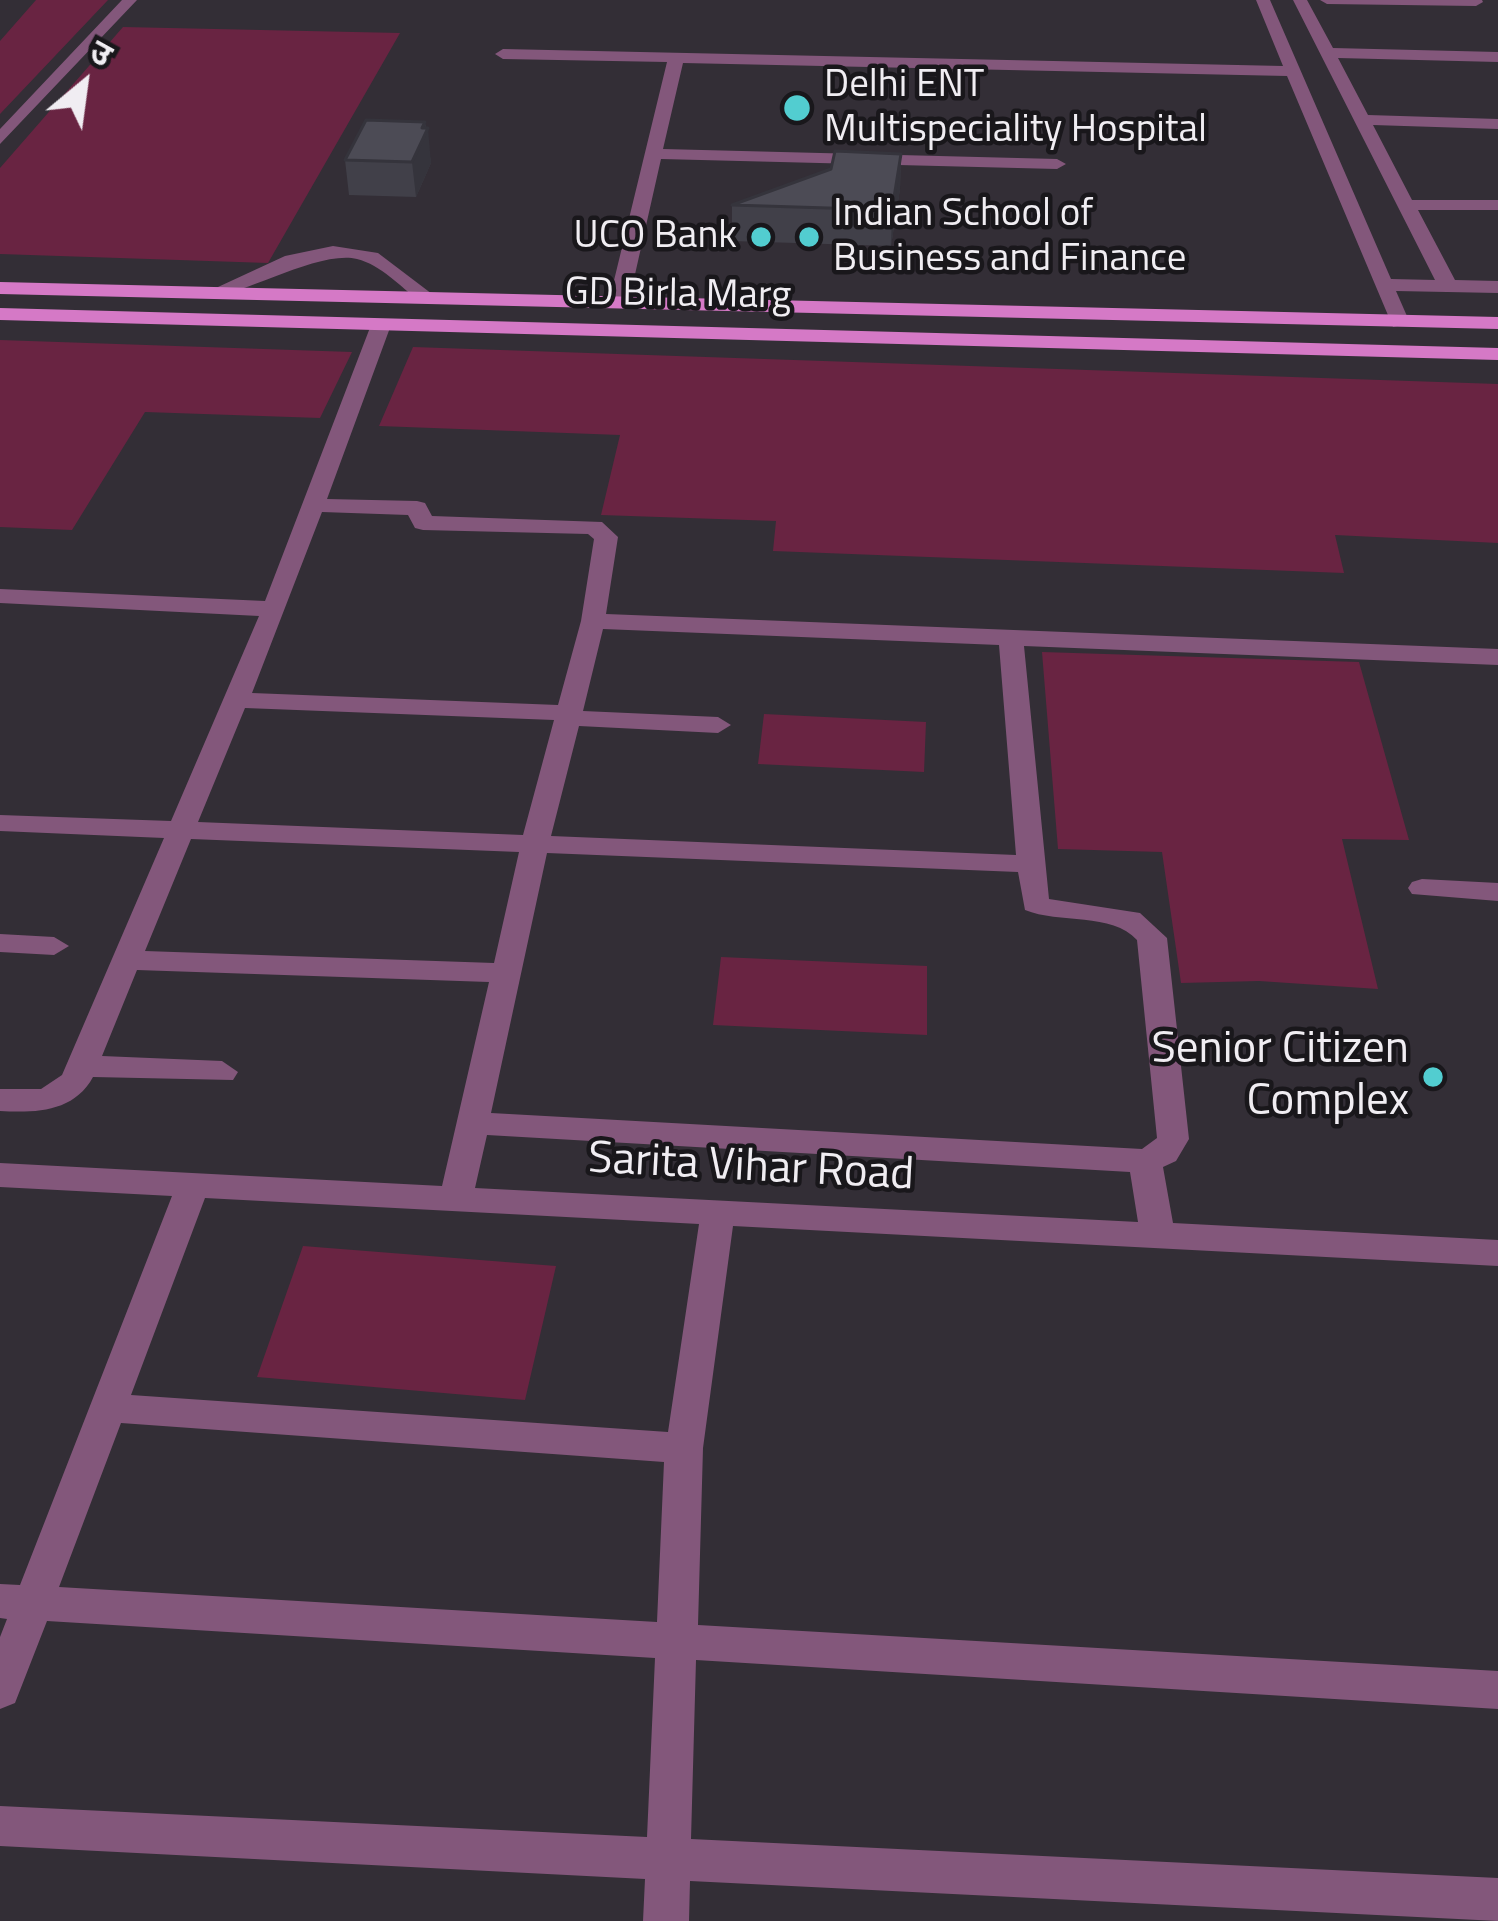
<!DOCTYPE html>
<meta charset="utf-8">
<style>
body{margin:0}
#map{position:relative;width:1498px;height:1921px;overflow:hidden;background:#332e36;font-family:"Titillium Web","Noto Sans Devanagari",sans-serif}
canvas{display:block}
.north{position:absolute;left:24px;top:24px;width:120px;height:120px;-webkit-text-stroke:9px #19171b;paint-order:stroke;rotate:29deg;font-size:33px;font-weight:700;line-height:48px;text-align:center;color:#f0edf2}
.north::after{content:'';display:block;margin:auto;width:42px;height:54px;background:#f0edf2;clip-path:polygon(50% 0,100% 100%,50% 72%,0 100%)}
</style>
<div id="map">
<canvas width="1498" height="1921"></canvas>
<div class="north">उ</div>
</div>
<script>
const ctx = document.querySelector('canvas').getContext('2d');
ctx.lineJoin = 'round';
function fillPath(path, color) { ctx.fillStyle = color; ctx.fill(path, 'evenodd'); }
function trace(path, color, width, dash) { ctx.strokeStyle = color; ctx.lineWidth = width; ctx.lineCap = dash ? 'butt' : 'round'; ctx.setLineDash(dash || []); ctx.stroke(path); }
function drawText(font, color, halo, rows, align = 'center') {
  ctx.font = font + ' "Titillium Web",sans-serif'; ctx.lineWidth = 9; ctx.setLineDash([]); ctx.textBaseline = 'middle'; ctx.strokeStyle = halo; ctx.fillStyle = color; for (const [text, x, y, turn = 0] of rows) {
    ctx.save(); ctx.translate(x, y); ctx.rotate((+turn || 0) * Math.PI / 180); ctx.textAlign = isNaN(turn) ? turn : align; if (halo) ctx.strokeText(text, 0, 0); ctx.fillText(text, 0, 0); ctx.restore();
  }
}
fillPath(new Path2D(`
 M36 0H108L0 114V41Z
 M123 27 400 33 268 263 0 254V168Z
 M0 340 352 352 320 418 145 412 72 530 0 527Z
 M413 347 1498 384V543L1335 535 1344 573 773 551 776 521 601 515 620 435 379 426Z
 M1042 652 1359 662 1409 840 1342 839 1378 989 1259 981 1181 983 1162 852 1058 849Z
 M764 714 926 722 924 772 758 764Z
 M721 957 927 966V1035L713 1025Z
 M303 1246 556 1266 525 1400 257 1377Z`), '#692442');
fillPath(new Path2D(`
 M122 0H137L0 144V129Z
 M1256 0H1270L1391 279 1435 280 1293 0H1307L1333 48 1498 52V62L1338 58 1368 115 1498 119V129L1373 125 1412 200H1498V210H1418L1455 280 1498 281V293L1396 291 1410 323 1393 327 1287 76 683 63 663 149 1057 159 1066 164 1057 169 661 159 629 301 619 307 609 301 667 62 503 59 495 54 503 49 1283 66Z
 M1320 0H1482L1483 2 1476 6 1327 4Z
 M333 246 378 253 436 297 419 301C400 286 381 265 357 259 314 249 225 307 205 293L285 256Z
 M381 319 391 325 327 499 417 501 425 503 432 516 602 522 618 537 606 614 1498 649V665L1024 646 1049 899 1140 913 1167 938 1189 1139 1176 1161 1163 1167 1173 1223 1498 1240V1266L733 1226 703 1448 698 1625 1498 1671V1709L696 1660 691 1839 1498 1878V1921L690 1881 689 1921H643L645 1879 0 1846V1806L647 1837 655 1658 47 1621 15 1703 0 1709V1637L7 1619 0 1618V1584L20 1585 172 1196 0 1187V1163L442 1186 489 982 137 970 102 1056 222 1061 238 1072 233 1080 93 1077C74 1112 36 1113 0 1111V1089H41L62 1075 164 838 0 831V815L171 821 259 616 0 603V589L265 601 371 325ZM322 512 408 515 415 528 423 530 588 534 594 539 581 621 558 705 252 693ZM603 629 999 645 1016 855 551 836 579 726 718 733 731 725 718 717 583 711ZM245 708 554 720 523 835 198 822ZM191 839 519 852 494 963 145 951ZM547 853 1018 872 1025 910C1059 924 1112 912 1137 940L1157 1138 1142 1149 491 1113ZM487 1135 1130 1172 1138 1222 475 1188ZM205 1198 699 1224 668 1432 131 1395ZM121 1423 664 1462 657 1622 59 1587Z
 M1422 879 1498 883V901L1412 894 1408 888 1412 882Z
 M0 934 54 937 69 946 54 955 0 952Z`), '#83577b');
fillPath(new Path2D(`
 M0 282 1498 317V329L0 294Z
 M0 308 1498 348V360L0 320Z`), '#d579c6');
fillPath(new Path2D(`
 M425 122 431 163 416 197 349 195 345 160Z
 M901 154 900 189 891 246 732 241V205Z`), '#414049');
fillPath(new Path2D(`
 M425 122 426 133 428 128 431 163 416 197 412 162Z
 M901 154 900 189 891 246 892 210Z`), '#35343c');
const building = new Path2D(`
 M366 120 425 122 422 128H428L412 162 345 160Z
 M835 151 901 154 892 210 732 205 831 169Z`);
fillPath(building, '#4c4b55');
trace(building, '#35343c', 3);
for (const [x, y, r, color] of [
 [797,108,15,"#52cdd0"],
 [761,237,12,"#52cdd0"],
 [809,237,12,"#52cdd0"],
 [1433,1077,12,"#52cdd0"]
]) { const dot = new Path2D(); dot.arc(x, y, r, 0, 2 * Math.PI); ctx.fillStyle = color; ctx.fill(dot); trace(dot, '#19171b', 4.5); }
drawText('39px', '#f0edf2', '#19171b', [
 ["Delhi ENT",824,86],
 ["Multispeciality Hospital",824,131],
 ["Indian School of",833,215],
 ["Business and Finance",833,260],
 ["UCO Bank",737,237,"right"]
], 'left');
drawText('39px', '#f0edf2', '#19171b', [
 ["GD Birla Marg",678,296,1]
]);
drawText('45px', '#f0edf2', '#19171b', [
 ["Senior Citizen",1409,1051],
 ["Complex",1409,1103]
], 'right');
drawText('45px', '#f0edf2', '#19171b', [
 ["Sarita Vihar Road",751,1169,3]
]);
</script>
